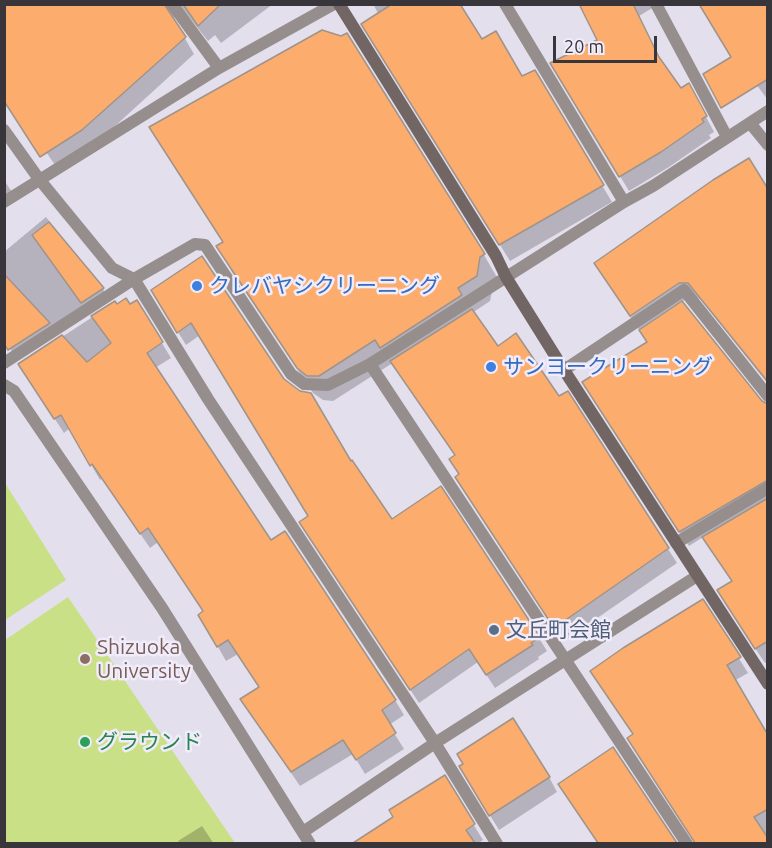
<!DOCTYPE html>
<meta charset="utf-8">
<style>
body{margin:0}
#map{position:relative;width:772px;height:848px;overflow:hidden;background:#e3dfed;font-family:Ubuntu,sans-serif}
canvas{display:block}
.frame{position:absolute;inset:0;border:6px solid #38363b;pointer-events:none}
.scale{position:absolute;left:553px;top:36px;width:104px;height:27px;box-sizing:border-box;border:3px solid #38363b;border-top:0;padding-left:8px;font-size:18px;line-height:21px;white-space:nowrap;color:#38363b;-webkit-text-stroke:4px #f0ecfb;paint-order:stroke}
</style>
<div id="map">
<canvas width="772" height="848"></canvas>
<div class="frame"></div>
<div class="scale">20 m</div>
</div>
<script>
const ctx = document.querySelector('canvas').getContext('2d');
ctx.lineJoin = 'round';
function fillPath(path, color) { ctx.fillStyle = color; ctx.fill(path, 'evenodd'); }
function trace(path, color, width, dash) { ctx.strokeStyle = color; ctx.lineWidth = width; ctx.lineCap = dash ? 'butt' : 'round'; ctx.setLineDash(dash || []); ctx.stroke(path); }
function drawText(font, color, halo, rows, align = 'center') {
  ctx.font = font + ' Ubuntu,"Noto Sans JP",sans-serif'; ctx.lineWidth = 5; ctx.setLineDash([]); ctx.textBaseline = 'middle'; ctx.strokeStyle = halo; ctx.fillStyle = color; for (const [text, x, y, turn = 0] of rows) {
    ctx.save(); ctx.translate(x, y); ctx.rotate((+turn || 0) * Math.PI / 180); ctx.textAlign = isNaN(turn) ? turn : align; if (halo) ctx.strokeText(text, 0, 0); ctx.fillText(text, 0, 0); ctx.restore();
  }
}
fillPath(new Path2D(`
 M5 483 66 580 5 620H4Z
 M68 597 235 843H5V640Z`), '#cae086');
fillPath(new Path2D(`
 M4 4H273L221 43 215 35 208 41 185 12 177 13 173 18 194 54 92 147 57 168 4 90Z
 M373 4H459L482 41 521 78 534 72 612 202 510 261 373 41 379 15Z
 M581 4H659L639 16 663 65 680 90 697 100 714 132 709 135 711 138 669 167 629 191 552 63 599 41Z
 M768 4V100L721 38Z
 M4 180 12 192 4 197Z
 M768 191V384L700 299 693 296 681 302 761 402 768 405V661L765 663 727 606 732 582 703 537 689 546 592 397 648 343 604 278Z
 M46 217 103 289 110 301 18 360 4 340V252Z
 M218 247 484 255 498 279 494 282 490 301 472 313 497 348 668 549 677 563 564 641 465 492 456 457 397 371 391 364 333 401 323 400 313 393 232 272Z
 M153 291 283 380 350 463 391 521 539 638 547 651 538 657 539 659 495 688 478 662 419 703 309 536 310 517 200 335 186 345Z
 M137 302 171 358 155 368 271 542 395 700 404 715 389 725 404 749 365 774 353 754 300 786 251 714 260 688 238 654 226 661 200 615 204 612 158 542 150 548 102 478 100 480 70 428 64 433 34 387 22 363 114 303 117 306 130 307Z
 M703 601 748 673 734 681 768 738V844H695L634 735Z
 M613 749 675 844H597Z
 M444 777 483 840 477 844H356L395 818Z
 M549 777 557 792 499 830 469 781Z
 M202 826 214 844H179L178 841Z`), '#0003');
const building = new Path2D(`
 M4 4H164L186 37 82 130 40 157 4 101Z
 M183 4H221L198 26Z
 M392 4H460L482 39 496 31 522 76 535 70 604 185 499 245 361 24Z
 M579 4H633L659 57 681 88 689 83 707 116 702 119 704 122 661 152 619 177 550 63 597 40Z
 M699 4H768V79L721 108 703 74 731 57Z
 M322 30 341 36 347 33 485 254 480 257 477 276 458 288 462 295 380 348 375 340 319 376H307L297 368 216 246 223 242 149 127Z
 M749 158 768 189V382L688 283H679L630 316 594 263 713 180Z
 M49 222 104 288 81 303 32 235Z
 M202 256 284 379 300 391 311 393 351 461 352 460 392 519 441 486 540 637 531 643 533 645 486 675 469 649 410 690 299 522 308 516 191 323 177 333 151 290Z
 M4 274 50 323 8 350 4 344Z
 M126 298 130 304 137 300 163 342 147 353 271 540 285 531 396 700 382 710 396 733 356 760 343 740 291 772 240 699 259 687 228 640 217 647 198 615 203 611 148 528 140 534 92 464 90 466 61 415 54 419 18 364 62 335 87 362 111 343 91 316 115 301 117 304Z
 M682 301 762 401 768 404V480L679 532 582 382 647 342 639 330Z
 M472 309 498 346 516 333 559 396 568 391 669 548 554 628 455 477 459 474 449 459 455 455 390 361Z
 M768 498V641L755 649 717 590 732 581 702 537Z
 M703 599 741 657 727 665 768 735V809L754 817 768 838V843H695L627 738 633 734 590 671 623 648Z
 M513 718 550 777 489 816 459 766 463 764 457 754Z
 M613 747 677 843H598L558 784Z
 M445 775 475 824 466 830 475 843H353L393 817 389 810Z`);
fillPath(building, '#fcad6d');
trace(building, '#a0938a', 1.5);
trace(new Path2D(`
 M172 4 219 68
 M505 4 624 202
 M656 4 727 137
 M750 123 768 145
 M4 130 39 179 112 268 134 279 208 399 435 743 497 844
 M4 202 219 68 334 4
 M4 363 134 279 195 244 205 245 291 374 304 384 328 385 370 364 624 202 653 186 768 111
 M370 364 687 844
 M564 370 684 290 768 396
 M4 385 14 391 162 608 310 844
 M676 543 768 488
 M303 832 435 743 697 576`), '#958e8c', 12);
trace(new Path2D(`
 M339 4 496 256 506 277 564 370 768 684`), '#716663', 12);
for (const [x, y, r, color] of [
 [197,286,6,"#3f7fe0"],
 [491,367,6,"#3f7fe0"],
 [494,630,6,"#5c6f8a"],
 [85,659,6,"#8d6e63"],
 [85,742,6,"#2e9e5b"]
]) { const dot = new Path2D(); dot.arc(x, y, r, 0, 2 * Math.PI); ctx.fillStyle = color; ctx.fill(dot); trace(dot, '#f0ecfb', 2); }
drawText('21px', '#366cbe', '#f0ecfb', [
 ["クレバヤシクリーニング",209,286],
 ["サンヨークリーニング",503,367]
], 'left');
drawText('21px', '#4e5e75', '#f0ecfb', [
 ["文丘町会館",506,630]
], 'left');
drawText('21px', '#785e54', '#f0ecfb', [
 ["Shizuoka",97,647],
 ["University",97,671]
], 'left');
drawText('21px', '#27864d', '#f0ecfb', [
 ["グラウンド",97,742]
], 'left');
</script>
